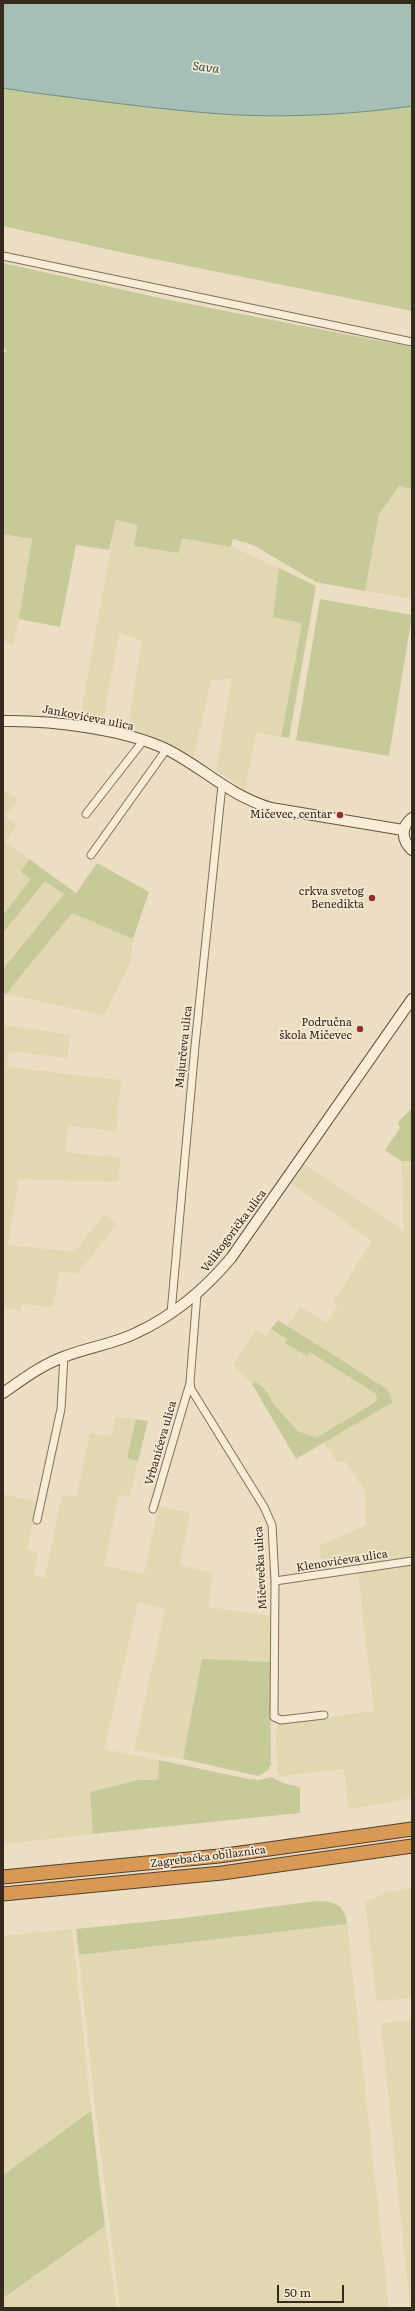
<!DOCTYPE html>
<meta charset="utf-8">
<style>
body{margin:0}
#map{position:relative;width:415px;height:2311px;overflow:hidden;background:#ecdec3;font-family:Literata,serif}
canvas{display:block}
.frame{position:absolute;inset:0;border:4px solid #36291e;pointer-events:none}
.scale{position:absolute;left:277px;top:2285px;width:67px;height:18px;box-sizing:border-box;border:2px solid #36291e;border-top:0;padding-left:5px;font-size:12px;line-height:14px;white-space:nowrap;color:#36291e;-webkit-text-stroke:3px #f4e9d3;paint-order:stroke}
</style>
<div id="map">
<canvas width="415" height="2311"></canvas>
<div class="frame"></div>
<div class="scale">50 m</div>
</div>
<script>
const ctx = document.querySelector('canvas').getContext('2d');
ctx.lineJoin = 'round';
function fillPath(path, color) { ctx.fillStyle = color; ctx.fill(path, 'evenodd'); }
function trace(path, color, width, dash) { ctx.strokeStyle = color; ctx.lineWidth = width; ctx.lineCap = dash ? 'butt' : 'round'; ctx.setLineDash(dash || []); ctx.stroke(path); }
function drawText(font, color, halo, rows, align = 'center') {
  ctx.font = font + ' Literata,serif'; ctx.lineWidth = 3.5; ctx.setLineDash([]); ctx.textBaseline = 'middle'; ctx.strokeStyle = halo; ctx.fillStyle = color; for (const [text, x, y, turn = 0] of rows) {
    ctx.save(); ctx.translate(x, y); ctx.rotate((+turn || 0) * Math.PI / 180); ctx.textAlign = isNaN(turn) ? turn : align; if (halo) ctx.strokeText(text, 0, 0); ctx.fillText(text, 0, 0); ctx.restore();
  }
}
fillPath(new Path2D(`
 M399 486 412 489V599L365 591 379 514Z
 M116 520 138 525 134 546 180 553 182 538 228 545 279 568 273 617 302 622 281 737 256 732 245 789 216 770 232 679 211 680 194 756 150 736 128 729 142 641 119 632 103 722 80 718Z
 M3 534 32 539 19 619 13 644 3 642Z
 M5 790 18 799 5 816 17 825 5 842 29 859 21 872 31 879 3 915V793Z
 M45 881 64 893 3 969V933Z
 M72 913 133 939 131 961 104 1015 6 994Z
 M3 1025 70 1035 67 1058 9 1051 7 1067 121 1080 116 1131 68 1126 65 1152 120 1158 119 1182 19 1179 8 1245 75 1252 103 1215 117 1224 78 1273 59 1272 53 1307 22 1304 20 1311 3 1307Z
 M401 1161H412V1556L323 1570 319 1546 366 1525 365 1491 344 1460 338 1463 324 1442 393 1402 387 1389 287 1326 301 1307 326 1323 338 1305 333 1302 372 1241 291 1183 304 1164 404 1231Z
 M271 1329 287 1339 285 1343 307 1356 310 1352 376 1394 377 1401 316 1438 298 1431 275 1406 264 1388 256 1382 252 1384 233 1364 256 1330 266 1336Z
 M115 1417 136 1419 127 1458 138 1461 130 1496 119 1495 104 1566 144 1574 159 1506 190 1513 180 1565 213 1573 208 1607 271 1616 270 1662 202 1660 183 1759 134 1750 165 1609 138 1602 104 1749 159 1760 158 1780H137L90 1792 93 1834 4 1844 3 1494 37 1503 27 1549 38 1553 34 1575 45 1578 62 1495 76 1497 90 1433 111 1437Z
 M412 1565V1798L349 1809 344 1769 281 1776 277 1771 276 1735 278 1724 374 1711 358 1574Z
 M412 1887V1998L377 2001 365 1902 386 1893Z
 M347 1924 389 2308H120L95 2106 79 1955Z
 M72 1929 91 2111 3 2175V1936Z
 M412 2020V2308H410L381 2024Z
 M105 2226 117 2308H3V2298Z`), '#e1d7b1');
fillPath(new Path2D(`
 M3 88 28 92C84 99 140 107 197 112 268 119 341 116 412 106V311L124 253 3 226Z
 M3 263 164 299 412 347V489L399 486 379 514 365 591 316 582 253 545 233 539 231 547 182 538 179 553 134 546 138 525 116 520 109 550 76 545 60 627 19 619 32 539 3 534V353L7 351 3 347Z
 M279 568 316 586 289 738 281 737 302 623 273 617Z
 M320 599 412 615 389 756 296 740Z
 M29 859 76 893 97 863 149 892 133 939 72 913 6 994H3V969L64 894 45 881 3 933V915L31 879 21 872Z
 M412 1108V1161H401L385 1150 400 1128 398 1122Z
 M278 1320 387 1389 393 1402 296 1459 252 1384 256 1382 264 1388 275 1406 298 1431 316 1438 377 1401 376 1394 310 1352 307 1356 285 1343 287 1339 271 1329Z
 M136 1419 148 1421 138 1461 127 1458Z
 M202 1659 270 1662 271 1764 268 1770 258 1776 183 1759Z
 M159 1760 248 1779 259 1780 271 1777 283 1783 300 1787V1813L93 1834 90 1792 137 1780H158Z
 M317 1901C335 1901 345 1905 347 1924L79 1955 76 1929 184 1918Z
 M91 2111 105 2226 3 2298V2175Z`), '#c6ca98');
const water = new Path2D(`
 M3 3H412V106C341 116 268 119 197 112 140 107 84 99 28 92L3 88Z`);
fillPath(water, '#a5bfb6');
trace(water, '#6d8d83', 1);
const street = new Path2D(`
 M3 256 412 342
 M86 814 143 741
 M91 855 166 750
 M197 1294 190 1382 191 1389 264 1507 272 1525 275 1581 274 1717 281 1720 324 1715
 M171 1313 195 1046 222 785
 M153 1509 190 1383
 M37 1520 61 1409 64 1356
 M275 1581 412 1561`);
const secondary = new Path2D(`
 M3 721C50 720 125 729 168 750 205 769 230 796 271 808L403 830
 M412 818C400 827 402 841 412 850
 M3 1393C23 1379 43 1364 66 1356 89 1347 114 1344 136 1333 173 1316 205 1289 231 1258L412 999`);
const highway = new Path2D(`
 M3 1877 219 1856 412 1829
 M3 1894 222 1873 412 1846`);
trace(street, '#866f5b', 9);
trace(secondary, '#67513e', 12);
trace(highway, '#533e2f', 15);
trace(street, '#f7ecd6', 7);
trace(secondary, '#f7ecd6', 10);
trace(highway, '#d89957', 13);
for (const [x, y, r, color] of [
 [340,815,4,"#922d33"],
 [372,898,4,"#922d33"],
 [360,1029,4,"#922d33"]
]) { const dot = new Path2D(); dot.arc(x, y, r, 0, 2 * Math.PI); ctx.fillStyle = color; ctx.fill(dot); trace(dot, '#f4e9d3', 1.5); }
drawText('11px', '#36291e', '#f4e9d3', [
 ["Jankovićeva ulica",88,718,11],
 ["Majurčeva ulica",184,1047,-84],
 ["Velikogorička ulica",234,1231,-53],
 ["Vrbanićeva ulica",161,1443,-74],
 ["Klenovićeva ulica",342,1561,-9],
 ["Mičevečka ulica",261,1568,-93],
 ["Zagrebačka obilaznica",208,1857,-7]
]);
drawText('11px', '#36291e', '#f4e9d3', [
 ["Mičevec, centar",332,815],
 ["crkva svetog",364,892],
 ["Benedikta",364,905],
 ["Područna",352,1023],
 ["škola Mičevec",352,1036]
], 'right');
drawText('italic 12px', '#2e5551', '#f4e9d3', [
 ["Sava",206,68,7]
]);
</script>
